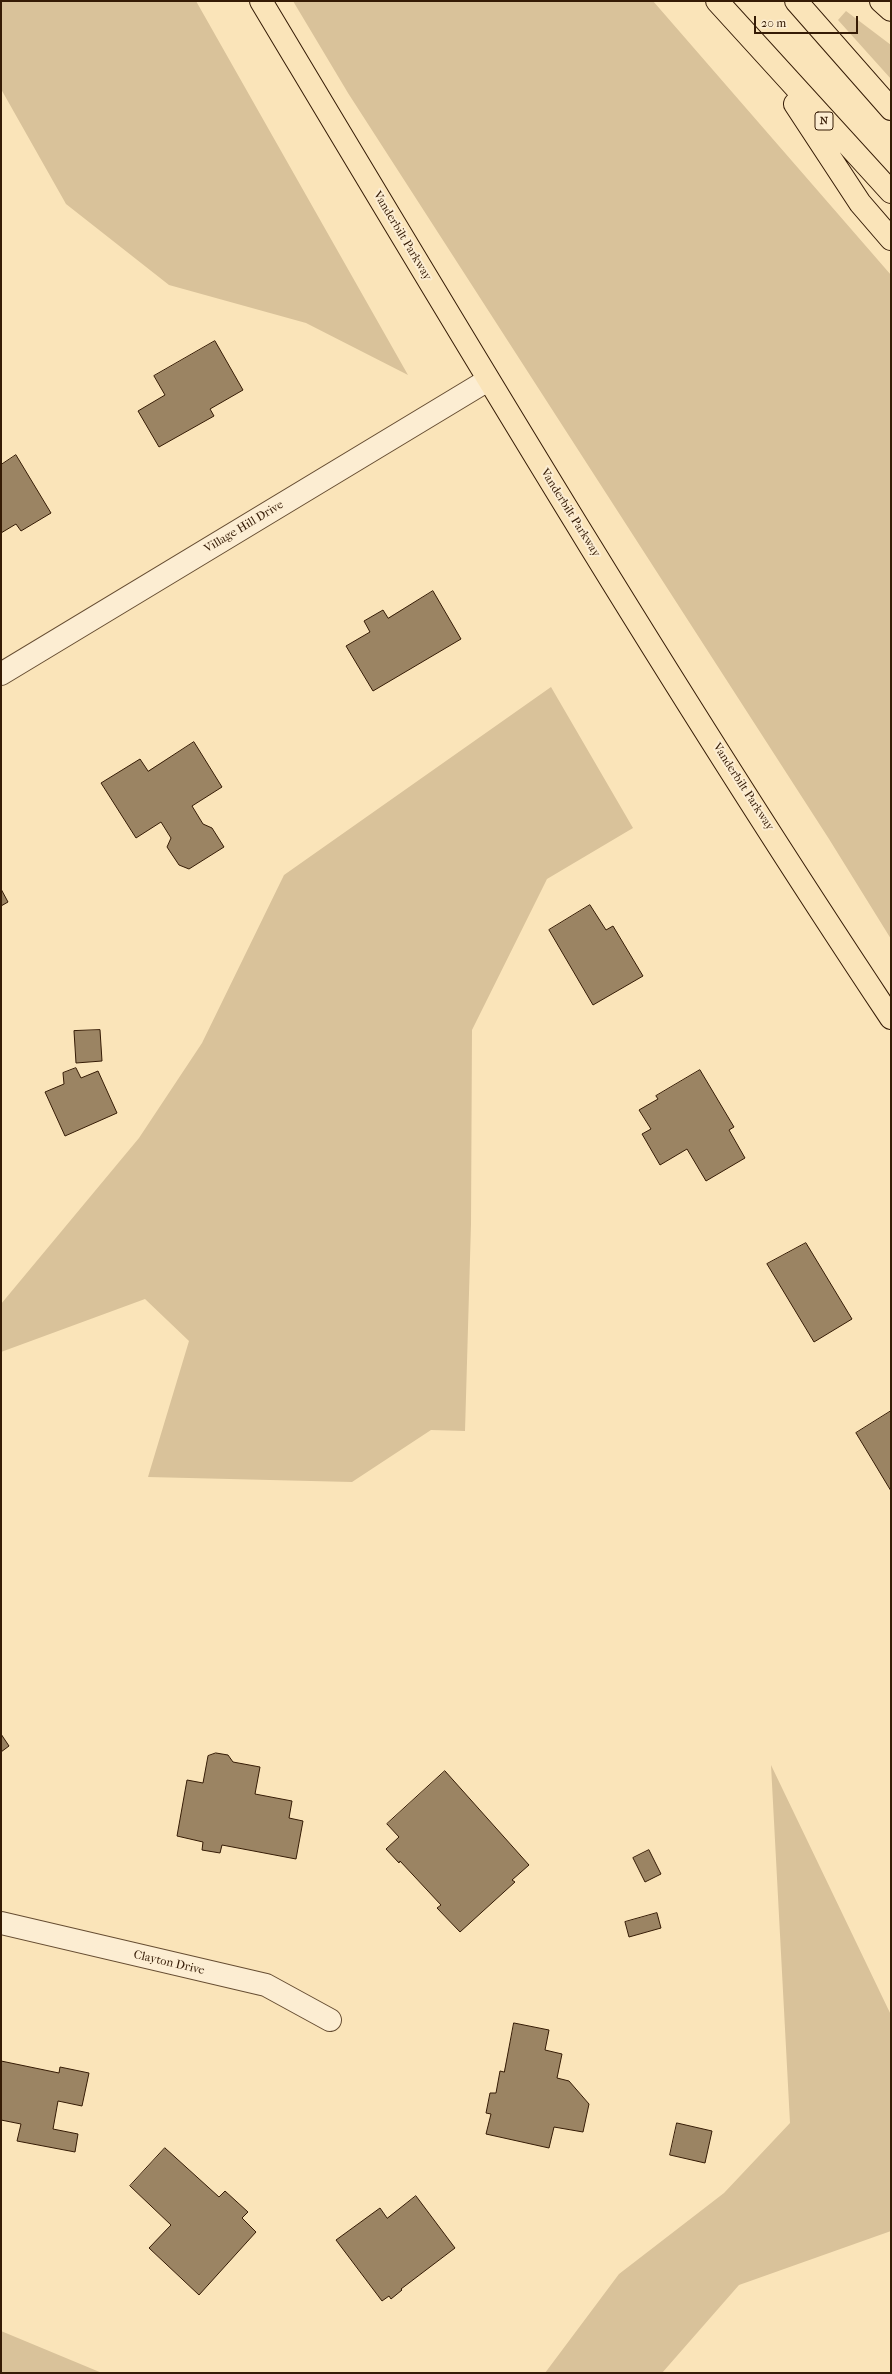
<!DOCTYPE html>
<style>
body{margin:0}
#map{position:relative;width:892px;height:2374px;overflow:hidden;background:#fae4b9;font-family:"IM FELL French Canon",serif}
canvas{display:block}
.frame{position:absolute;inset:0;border:2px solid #351b05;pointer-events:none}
.scale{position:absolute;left:754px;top:16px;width:104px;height:18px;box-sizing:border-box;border:2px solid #351b05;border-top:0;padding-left:5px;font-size:12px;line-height:14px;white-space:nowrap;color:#351b05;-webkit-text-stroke:3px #fcedd2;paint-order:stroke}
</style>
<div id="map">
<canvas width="892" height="2374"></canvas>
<div class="frame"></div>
<div class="scale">20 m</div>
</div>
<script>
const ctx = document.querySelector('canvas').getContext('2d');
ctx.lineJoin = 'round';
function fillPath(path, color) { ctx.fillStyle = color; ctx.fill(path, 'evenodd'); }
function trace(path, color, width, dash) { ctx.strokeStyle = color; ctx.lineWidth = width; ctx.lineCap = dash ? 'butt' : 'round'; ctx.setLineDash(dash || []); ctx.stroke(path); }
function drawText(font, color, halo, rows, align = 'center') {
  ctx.font = font + ' "IM FELL French Canon",serif'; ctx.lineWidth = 4; ctx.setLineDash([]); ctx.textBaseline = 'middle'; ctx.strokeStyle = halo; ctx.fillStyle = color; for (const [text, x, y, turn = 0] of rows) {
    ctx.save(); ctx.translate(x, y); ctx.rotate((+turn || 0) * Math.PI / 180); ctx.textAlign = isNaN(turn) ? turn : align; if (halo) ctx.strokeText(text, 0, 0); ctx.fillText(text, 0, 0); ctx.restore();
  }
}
fillPath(new Path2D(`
 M1 1H196L408 375 306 323 169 285 66 204 1 89Z
 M293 1H653L891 275V939L829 839 348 93Z
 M846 11 891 45V79L838 20Z
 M551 687 633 828 547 879 472 1030 471 1224 465 1431 431 1430 352 1482 148 1477 189 1341 145 1299 1 1352V1304L139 1138 202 1043 284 875Z
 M771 1765 891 2015V2231L739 2285 662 2373H545L619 2274 724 2193 790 2123Z
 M1 2331 102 2373H1Z`), '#d9c29a');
const building = new Path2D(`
 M215 341 243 390 210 409 214 416 159 447 138 411 165 395 154 376Z
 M16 455 51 513 21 531 16 524 1 533V465Z
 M433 591 461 639 373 691 346 646 370 632 364 621 383 610 388 618Z
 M194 742 222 787 192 806 203 824 212 828 224 847 189 869 179 865 167 847 171 838 161 822 136 838 101 783 140 759 148 771Z
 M1 889 8 902 1 906Z
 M590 905 606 930 613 926 643 976 593 1005 549 930Z
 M100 1030 102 1061 76 1063 74 1031Z
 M76 1068 81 1078 98 1071 117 1113 65 1136 45 1092 64 1084 63 1073Z
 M700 1070 734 1127 729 1130 745 1158 706 1181 687 1149 660 1165 642 1134 651 1129 639 1110 658 1099 656 1096Z
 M806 1243 852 1319 814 1342 767 1264Z
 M891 1411V1491L856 1433Z
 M1 1734 9 1746 1 1752Z
 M216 1753 228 1755 233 1762 260 1767 255 1794 292 1801 289 1818 303 1821 296 1859 222 1845 220 1853 202 1850 203 1842 177 1836 187 1780 203 1783 208 1756Z
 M445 1771 529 1865 512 1880 515 1882 460 1932 437 1908 441 1905 400 1861 399 1863 386 1849 399 1837 387 1824Z
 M649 1850 661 1874 645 1882 633 1858Z
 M657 1913 661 1928 629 1937 625 1922Z
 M514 2023 549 2030 545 2050 562 2054 557 2078 569 2081 589 2104 583 2132 554 2127 549 2148 486 2134 491 2114 486 2113 490 2093H496L500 2071 504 2072Z
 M1 2061 59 2073 60 2067 89 2073 82 2106 58 2101 53 2129 78 2134 75 2152 17 2141 21 2124 1 2120Z
 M677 2123 712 2131 705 2163 670 2155Z
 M165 2148 219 2197 225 2191 248 2212 242 2218 256 2232 199 2295 149 2248 171 2225 130 2186Z
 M416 2196 455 2248 401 2289 402 2290 391 2299 389 2296 382 2301 336 2240 380 2208 387 2218Z`);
fillPath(building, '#9b8463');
trace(building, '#351b05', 1);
const minor = new Path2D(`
 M1 674 488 380
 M1 1923 266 1985 330 2020`);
const major = new Path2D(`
 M261 1C466 343 670 686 891 1018`);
const highway = new Path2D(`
 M717 1 891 192
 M796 1 891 109
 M881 1 891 10
 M795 104 860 203 891 239`);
trace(minor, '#664d32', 24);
trace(major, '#351b05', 24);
trace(highway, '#351b05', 24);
trace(minor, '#fcedd2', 22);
trace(major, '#fae4b9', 22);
trace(highway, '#fae4b9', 22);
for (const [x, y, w] of [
 [824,121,18]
]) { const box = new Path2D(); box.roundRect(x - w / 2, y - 9, w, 18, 3); ctx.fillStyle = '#fcedd2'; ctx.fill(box); trace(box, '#351b05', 1); }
drawText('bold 11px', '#351b05', null, [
 ["N",824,121]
]);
drawText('12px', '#351b05', '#fcedd2', [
 ["Vanderbilt Parkway",402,236,59],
 ["Vanderbilt Parkway",570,513,58],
 ["Village Hill Drive",244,527,-31],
 ["Vanderbilt Parkway",743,787,57],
 ["Clayton Drive",169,1963,13]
]);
</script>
